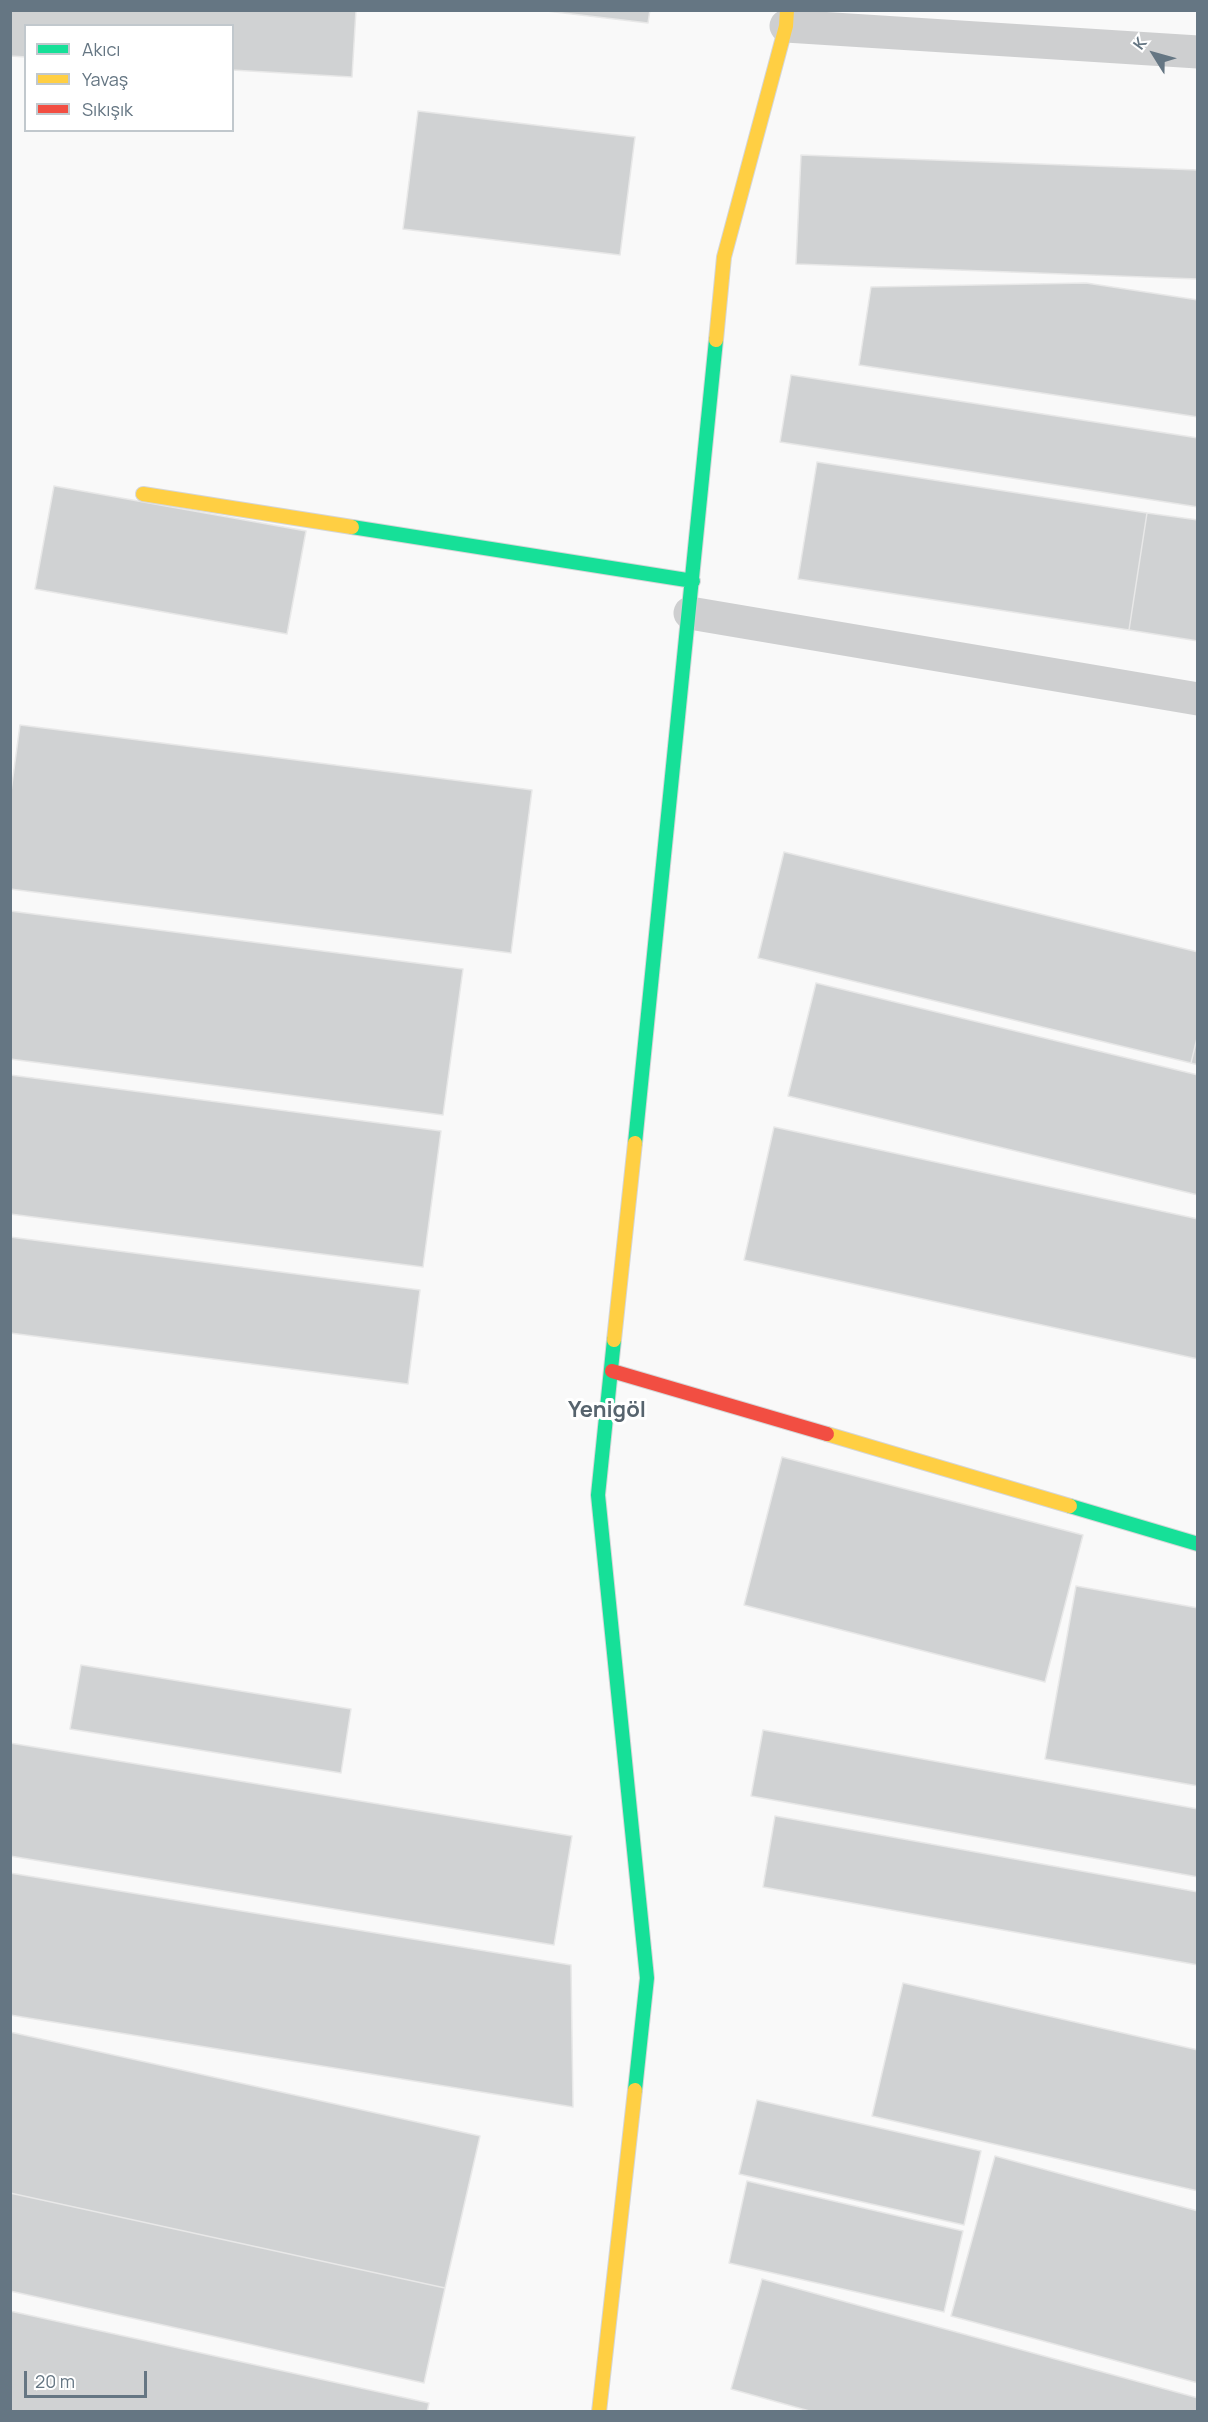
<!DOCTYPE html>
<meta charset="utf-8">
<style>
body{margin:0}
#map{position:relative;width:1208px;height:2422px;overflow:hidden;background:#f9f9f9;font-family:Manrope,sans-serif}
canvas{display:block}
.frame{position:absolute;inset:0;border:12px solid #657683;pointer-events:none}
.legend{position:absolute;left:24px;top:24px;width:210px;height:108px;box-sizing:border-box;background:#fff;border:2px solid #c1c8cd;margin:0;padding:8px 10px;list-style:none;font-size:18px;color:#657683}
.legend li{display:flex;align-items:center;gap:12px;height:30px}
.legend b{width:30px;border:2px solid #c1c8cd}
.north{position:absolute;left:1124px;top:24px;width:60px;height:60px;-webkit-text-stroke:4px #fff;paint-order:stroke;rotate:307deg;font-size:16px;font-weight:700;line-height:24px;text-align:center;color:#657683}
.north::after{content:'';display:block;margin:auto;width:21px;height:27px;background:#657683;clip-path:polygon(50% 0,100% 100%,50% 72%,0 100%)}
.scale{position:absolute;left:24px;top:2371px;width:123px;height:27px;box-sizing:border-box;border:3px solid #657683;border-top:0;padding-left:8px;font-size:18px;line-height:21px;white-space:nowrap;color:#657683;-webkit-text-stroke:4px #fff;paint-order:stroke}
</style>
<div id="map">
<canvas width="1208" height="2422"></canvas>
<div class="frame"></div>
<ul class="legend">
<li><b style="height:8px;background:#16e098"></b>Akıcı</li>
<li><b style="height:8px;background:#ffcf43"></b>Yavaş</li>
<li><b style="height:8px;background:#f24e42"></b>Sıkışık</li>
</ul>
<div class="north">K</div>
<div class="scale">20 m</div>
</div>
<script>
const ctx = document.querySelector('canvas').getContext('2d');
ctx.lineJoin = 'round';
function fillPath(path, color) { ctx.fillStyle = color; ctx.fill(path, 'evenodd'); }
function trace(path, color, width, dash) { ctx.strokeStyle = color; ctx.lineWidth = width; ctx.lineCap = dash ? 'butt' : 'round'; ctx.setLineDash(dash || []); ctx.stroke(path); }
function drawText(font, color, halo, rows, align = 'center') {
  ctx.font = font + ' Manrope,sans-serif'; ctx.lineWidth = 6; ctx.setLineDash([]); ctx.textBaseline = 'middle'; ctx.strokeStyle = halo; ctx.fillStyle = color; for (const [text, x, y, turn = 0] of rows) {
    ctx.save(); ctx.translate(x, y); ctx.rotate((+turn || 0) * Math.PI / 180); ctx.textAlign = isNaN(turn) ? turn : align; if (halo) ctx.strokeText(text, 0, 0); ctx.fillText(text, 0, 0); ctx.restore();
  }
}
const building = new Path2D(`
 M10 10H356L352 77 232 70V26H26V57L10 56Z
 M538 10H650L648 23Z
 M418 111 635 137 620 255 403 229Z
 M801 155 1198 170V279L796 264Z
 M1086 283 1198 300V417L859 365 871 287Z
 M791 375 1198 438V507L780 442Z
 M817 462 1147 513 1129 630 798 579Z
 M54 486 306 531 287 634 35 589Z
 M1147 513 1198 520V641L1129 630Z
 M20 725 532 790 511 953 10 889V799Z
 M784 852 1198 952V1034L1191 1063 758 958Z
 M10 911 463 969 443 1115 10 1059Z
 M816 983 1198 1075V1195L788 1096Z
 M1198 1034V1065L1191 1063Z
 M10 1075 441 1131 423 1267 10 1214Z
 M774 1127 1198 1219V1359L744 1260Z
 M10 1237 420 1290 408 1384 10 1333Z
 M782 1457 1083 1535 1045 1682 744 1605Z
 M1076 1586 1198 1608V1786L1045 1759Z
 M81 1665 351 1709 341 1773 70 1729Z
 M763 1730 1198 1809V1877L751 1796Z
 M10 1743 572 1836 554 1945 10 1856Z
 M775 1816 1198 1892V1965L763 1887Z
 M10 1873 571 1965 573 2107 10 2015Z
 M903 1983 1198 2050V2191L872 2116Z
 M10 2032 480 2136 445 2288 10 2193Z
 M757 2100 981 2151 964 2225 739 2174Z
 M995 2156 1198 2211V2383L951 2316Z
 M747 2181 963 2231 944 2312 729 2263Z
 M10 2193 445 2288 424 2383 10 2291Z
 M762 2279 1198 2398V2412H813L731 2389Z
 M10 2311 429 2403 427 2412H10Z`);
fillPath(building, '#d0d2d3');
trace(building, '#e8e8e8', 1.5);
const fast = new Path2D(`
 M352 527 693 581
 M635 1143 716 340
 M614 1340 598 1495 647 1978 635 2090
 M1070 1506 1198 1544`);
const slow = new Path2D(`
 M716 340 724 257 786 26 787 10
 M143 494 352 527
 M614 1340 635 1143
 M827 1434 1070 1506
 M599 2412 635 2090`);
const jam = new Path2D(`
 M612 1371 827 1434`);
trace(fast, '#d5d6d7', 16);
trace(slow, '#d5d6d7', 16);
trace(jam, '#d5d6d7', 16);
trace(new Path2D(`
 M786 26 1198 52
 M690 613 1198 699`), '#cecfd0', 33);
trace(fast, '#16e098', 14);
trace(slow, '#ffcf43', 14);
trace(jam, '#f24e42', 14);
drawText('bold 22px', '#57646e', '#fff', [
 ["Yenigöl",607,1411]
]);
</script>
